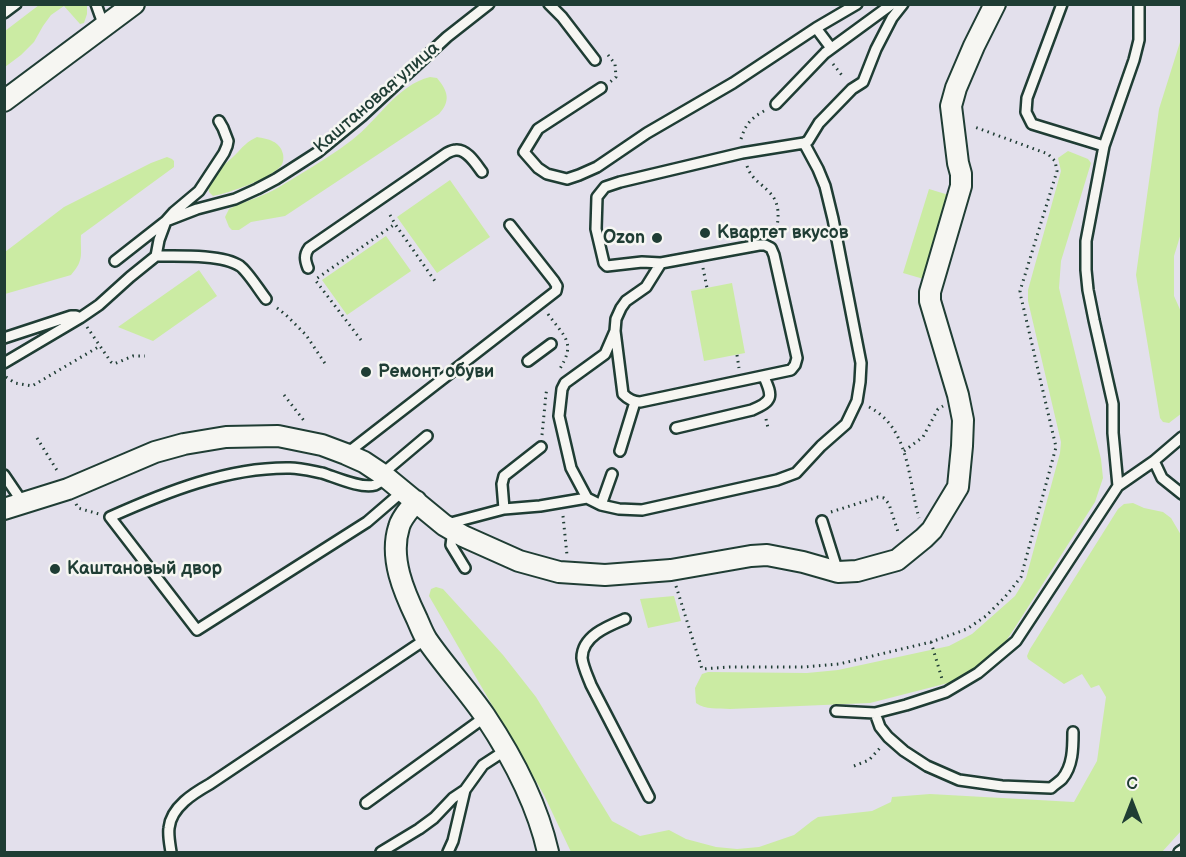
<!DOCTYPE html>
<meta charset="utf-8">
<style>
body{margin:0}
#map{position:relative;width:1186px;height:857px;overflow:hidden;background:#e3e0ec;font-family:"Balsamiq Sans",sans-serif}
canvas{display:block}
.frame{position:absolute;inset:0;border:6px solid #1f3d34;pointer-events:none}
.north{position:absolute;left:1102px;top:773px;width:60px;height:60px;-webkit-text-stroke:4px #f6f6f2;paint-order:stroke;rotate:0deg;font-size:16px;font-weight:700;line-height:24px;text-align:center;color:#1f3d34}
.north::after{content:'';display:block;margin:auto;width:21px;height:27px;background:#1f3d34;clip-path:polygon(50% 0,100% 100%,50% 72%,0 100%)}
</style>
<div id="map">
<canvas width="1186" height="857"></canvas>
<div class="frame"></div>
<div class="north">С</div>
</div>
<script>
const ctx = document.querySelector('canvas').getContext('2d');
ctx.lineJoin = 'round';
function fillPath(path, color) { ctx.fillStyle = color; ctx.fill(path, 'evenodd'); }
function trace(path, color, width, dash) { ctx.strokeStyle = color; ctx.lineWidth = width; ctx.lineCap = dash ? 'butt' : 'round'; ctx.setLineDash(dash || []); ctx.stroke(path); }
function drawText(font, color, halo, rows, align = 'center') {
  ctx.font = font + ' "Balsamiq Sans",sans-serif'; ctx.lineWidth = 5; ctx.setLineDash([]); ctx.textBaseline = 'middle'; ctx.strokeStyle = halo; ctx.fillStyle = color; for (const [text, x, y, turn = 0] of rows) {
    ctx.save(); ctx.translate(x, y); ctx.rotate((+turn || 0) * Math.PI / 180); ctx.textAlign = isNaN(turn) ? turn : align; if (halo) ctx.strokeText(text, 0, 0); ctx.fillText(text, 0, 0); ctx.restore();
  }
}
fillPath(new Path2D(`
 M39 5H87V14L84 23 80 24 64 6 51 15 43 26 34 42 21 55 5 67V31Z
 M1181 39 1182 230 1174 256V296L1182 314V413L1169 423 1163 422 1160 418 1136 275 1159 109Z
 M430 77 437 78C448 91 451 101 439 114L285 216 251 222 239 230H232L229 227 225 217 229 209C240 203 252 200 263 195 276 190 287 182 299 175 317 164 335 153 352 140 378 120 397 85 430 77Z
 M257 137C268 139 280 141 283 154 284 159 283 164 280 167 269 179 229 193 213 196L209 192C208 174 224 166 235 155 243 147 246 142 257 137Z
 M1068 151 1088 159 1091 163 1061 261 1059 288 1101 459 1103 478 1095 502 1014 629 1002 647 988 660 952 682 870 703 730 709C719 708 705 710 696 703L695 688 702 674 708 672 807 673 838 670 949 646 972 634 1015 596 1026 578 1060 453 1061 442 1028 301V290L1061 171 1058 158Z
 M167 157 172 159 174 161V167L81 235C80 254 85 259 71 275L5 294V252L64 207 151 163Z
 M450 180 490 237 437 273 397 217Z
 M929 189 952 196 927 280 903 273Z
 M386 236 411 271 347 315 322 280Z
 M199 270 217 296 153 341 118 327Z
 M732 283 745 353 704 361 691 291Z
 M1133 503 1144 508 1163 512 1171 518 1181 535V831L1162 852H571L544 795 429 596 431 589 436 587 443 589 503 655 536 697 612 821 640 836 669 830 686 839 716 847 737 849 759 847 794 835 812 821 818 817 872 811 891 802 892 797 930 794 1074 802 1097 761 1106 697 1099 685 1091 688 1082 674 1064 684 1028 659 1027 656 1030 649 1118 509 1124 504Z
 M674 596 681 621 648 628 640 599Z`), '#cbeba3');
const lane = new Path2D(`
 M96 4 101 18 106 26
 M549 4 562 17 595 60
 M1062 4 1027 98 1026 112 1032 124 1104 146
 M4 13 16 4
 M816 28 857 4
 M601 88 538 129 524 152 538 168 547 174 567 179 579 175 597 167 647 133 733 83 816 28 831 48
 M776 104 825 53 892 4
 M156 256C177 256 223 254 240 266 248 272 259 290 266 299
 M115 261 166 221 174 212 199 191 224 153 227 146 228 141 223 128 219 121
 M308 268C305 260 304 255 309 248L447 153C449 152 454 150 456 150 467 149 476 164 482 172
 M615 331 616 319 621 308 626 301 646 287 661 263
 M4 338 71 316H76L80 318
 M528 361 551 344
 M4 363 80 318 99 305 130 277 156 256 159 240 166 221 197 209 235 199 257 189 276 179 318 152 362 116 447 37 489 4
 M676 428 752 410C773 401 773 397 764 377
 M620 451 635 402
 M346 454 556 291 557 286 554 281 510 225
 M1154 461 1162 478 1182 494
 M382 474 427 436
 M4 475 23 503
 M387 478C383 480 379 483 375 485 361 489 335 477 322 473 312 471 300 468 290 468 228 467 166 492 110 517L197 630 367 522 403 491
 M1118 486 1113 433V404L1094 320 1088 290 1086 270V241L1104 146 1134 60 1139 40V4
 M587 498 601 505 612 474
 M601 505 619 509 642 510 777 480 796 473 821 446 846 424 857 401 860 382 861 363 833 219 825 186 818 169 804 143
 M504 509 502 484 504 476 541 447
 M822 521 838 572
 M447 524 504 509 540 506 587 498 571 468 559 416 562 389 565 383 605 354 615 331 623 394C628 399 633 402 640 402L791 370 795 365 797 358 774 255 771 248 765 245H759L661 263 642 262 607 266 604 263 596 229 597 197 605 187 620 182 742 153 804 143 808 141 819 123 852 89 863 82 876 49 892 18 903 4
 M453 530 451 545 465 568
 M625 619C608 626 582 636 582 658 583 667 588 677 591 685L649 797
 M836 711 875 713 906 705 946 692 978 673 1016 641 1118 486 1154 461 1182 437
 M875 713 880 727 888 737 904 751 927 766 959 780 1002 786 1051 788C1054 785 1059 782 1062 779 1073 766 1073 748 1073 732
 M366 803 485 717
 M171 852C170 845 168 836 169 828 171 807 194 793 210 784L426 639
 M381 852 419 829 434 818 453 798 465 790
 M448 852 453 841 465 790 483 765 506 750
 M1179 852 1182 850`);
const street = new Path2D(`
 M4 101 134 4
 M416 501C410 509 401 518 399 527 389 558 404 592 417 619 420 626 423 634 427 640 445 666 467 690 485 716 513 758 537 803 548 852
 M4 509 68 489 155 452 184 444 226 437 278 436 322 445 346 454 364 462 382 474 444 525 463 536 519 561 559 572 605 575 671 570 751 556 767 555 803 562 838 572 857 571 897 560 924 538 932 530 958 487 962 446 963 420 958 395 930 301V292L961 186V174L958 163 951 106 956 88 974 46 995 4`);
trace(lane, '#1f3d34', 14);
trace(street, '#1f3d34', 24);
trace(new Path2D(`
 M608 55 615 64 616 77 610 82
 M833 64 844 78
 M741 139C745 125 751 118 764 111
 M747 166C752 180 760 182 769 192 781 203 779 221 775 234
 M390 215 395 224 437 284
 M703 268 707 288
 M277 308 286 315 306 335 326 365
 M548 314C564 337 577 342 559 370
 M87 327 100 346
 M361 340 316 281V279L395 224
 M737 355 739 368
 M6 377 15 383 32 386 100 346 111 362 114 364 133 356H145
 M284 395 305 422
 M869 407C910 428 908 480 919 518
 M766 419 768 428
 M542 435 546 394 547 388
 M37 438 58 472
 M904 451 923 437 938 409 943 406
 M76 504 78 508 99 514
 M831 512 878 497 884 498 889 504 899 535
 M563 516 567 555
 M676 586 702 669 729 667H804L839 664 931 642 967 629 986 616 1005 597 1021 577 1056 447 1021 297 1020 291 1057 171 1055 161 1048 154 972 126
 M931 642 942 679
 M854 766 869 760 880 748`), '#1f3d34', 3, [1.5, 4.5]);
trace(lane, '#f6f6f2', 9);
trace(street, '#f6f6f2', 20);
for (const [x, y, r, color] of [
 [705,233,6,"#1f3d34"],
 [657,238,6,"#1f3d34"],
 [366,372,6,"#1f3d34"],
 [55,569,6,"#1f3d34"]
]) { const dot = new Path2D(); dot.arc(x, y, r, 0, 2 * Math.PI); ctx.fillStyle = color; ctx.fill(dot); trace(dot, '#f6f6f2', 2); }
drawText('18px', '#1f3d34', '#f6f6f2', [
 ["Каштановая улица",377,98,-41]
]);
drawText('bold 18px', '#1f3d34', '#f6f6f2', [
 ["Квартет вкусов",717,233],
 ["Ozon",645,238,"right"],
 ["Ремонт обуви",378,372],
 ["Каштановый двор",67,569]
], 'left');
</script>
